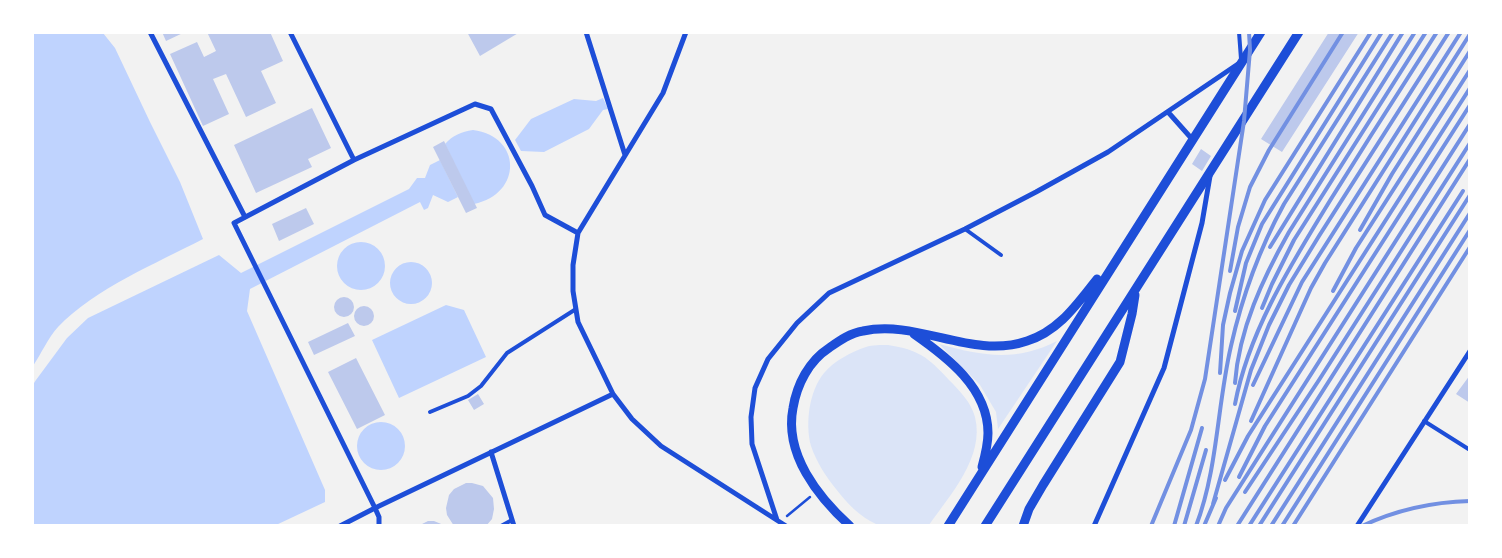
<!DOCTYPE html>
<style>
body{margin:0}
#map{position:relative;width:1502px;height:558px;overflow:hidden;background:#f2f2f2;font-family:"Open Sans",sans-serif}
canvas{display:block}
.frame{position:absolute;inset:0;border:34px solid #fff;pointer-events:none}
</style>
<div id="map">
<canvas width="1502" height="558"></canvas>
<div class="frame"></div>
</div>
<script>
const ctx = document.querySelector('canvas').getContext('2d');
ctx.lineJoin = 'round';
function fillPath(path, color) { ctx.fillStyle = color; ctx.fill(path, 'evenodd'); }
function trace(path, color, width, dash) { ctx.strokeStyle = color; ctx.lineWidth = width; ctx.lineCap = dash ? 'butt' : 'round'; ctx.setLineDash(dash || []); ctx.stroke(path); }
fillPath(new Path2D(`
 M1057 341 998 429 996 412 980 385 939 344C982 356 1016 362 1057 341Z
 M888 345C919 350 928 357 949 380 959 390 971 402 975 417 985 457 950 495 929 525 918 526 884 528 876 524 860 517 847 503 836 489 826 477 816 461 811 446 805 424 809 391 824 373 834 361 851 352 866 347 872 345 881 345 888 345Z`), '#dbe4f7');
fillPath(new Path2D(`
 M33 32 103 33 115 48 150 122 180 182 203 239C155 264 96 288 58 327 48 338 41 354 33 366Z
 M603 98 608 109 603 110 589 129 544 152 521 151 515 140 531 119 574 99 596 101Z
 M473 130C522 136 523 194 474 204L445 144C453 135 461 132 473 130Z
 M440 160 458 197 448 202 433 195 428 208 424 210 420 202 250 289 247 311 325 490V502L276 525H33L32 386 36 380 67 338 88 318 219 255 241 273 409 189 417 178H425L430 165Z
 M337 266a24 24 0 1 1 48 0a24 24 0 1 1-48 0Z
 M390 283a21 21 0 1 1 42 0a21 21 0 1 1-42 0Z
 M446 305 464 310 486 357 399 398 372 340Z
 M357 446a24 24 0 1 1 48 0a24 24 0 1 1-48 0Z`), '#bfd3fe');
fillPath(new Path2D(`
 M162 32H185L166 41Z
 M207 32H270L283 61 261 71 276 103 246 117 226 74 213 79 229 114 203 126 170 54 197 42 204 57 216 51Z
 M467 32H520L480 56Z
 M1329 32H1359L1282 152 1261 139Z
 M312 108 331 148 308 159 312 167 256 193 234 145Z
 M444 141 477 208 466 213 433 147Z
 M1201 149 1211 156 1202 171 1192 164Z
 M306 208 314 224 279 241 272 224Z
 M334 307a10 10 0 1 1 20 0a10 10 0 1 1-20 0Z
 M354 316a10 10 0 1 1 20 0a10 10 0 1 1-20 0Z
 M348 323 355 336 314 355 308 342Z
 M356 358 385 415 357 429 328 372Z
 M1470 375V403L1456 394Z
 M478 394 484 404 474 410 468 400Z
 M466 483H472L483 486 493 498 494 509 492 519 486 526H454L447 515 446 508 449 495 454 489Z
 M428 521H434L446 526H418Z`), '#bdc9ec');
trace(new Path2D(`
 M787 516 810 497`), '#1d4ed8', 2.5);
trace(new Path2D(`
 M1239 32 1241 59
 M965 229 1001 255
 M430 412 468 396 481 386 507 353 576 309
 M1424 421 1470 450
 M501 526 512 520`), '#1d4ed8', 4);
trace(new Path2D(`
 M150 32 245 217
 M290 32 354 160
 M586 32 625 155
 M686 32 663 93 578 233 573 265V291L578 322 613 394 632 419 661 446 786 526
 M1168 112 1192 139
 M578 233 545 215 532 186 491 109 475 104 354 160 234 223 375 508 613 394
 M491 452 514 526
 M777 520 752 444 751 417 755 388 768 359 797 323 829 293 965 229 1036 192 1108 152 1238 64
 M340 526 375 508 379 517V526
 M1094 526 1164 368 1202 223 1210 176
 M1357 526 1470 351`), '#1d4ed8', 5);
trace(new Path2D(`
 M914 334C947 357 988 388 988 433 988 444 985 456 982 467
 M850 526C818 497 784 454 793 408 797 384 809 361 829 348 839 341 850 333 863 331 918 319 972 360 1027 341 1059 331 1077 304 1097 279
 M948 526 1261 32
 M985 526 1299 32
 M1023 526 1029 509 1043 485 1120 362 1132 314 1135 295`), '#1d4ed8', 9);
trace(new Path2D(`
 M1360 230 1392 174 1470 51
 M1270 247 1403 32
 M1230 271 1238 227 1250 187 1269 150 1343 32
 M1333 291 1356 248 1470 70
 M1262 308 1272 284 1294 240 1426 32
 M1235 311 1246 263 1262 224 1382 32
 M1220 373 1223 325 1230 293 1242 251 1265 200 1371 32
 M1235 383C1239 329 1263 278 1289 232L1415 32
 M1253 385 1302 282 1461 32
 M1235 404C1249 330 1292 263 1331 199 1366 143 1401 88 1437 32
 M1251 421 1311 288 1325 263 1470 34
 M1239 477 1265 426 1470 105
 M1225 480 1248 436 1470 88
 M1245 492 1319 380 1470 143
 M1213 504 1251 370 1269 325 1289 285 1319 236 1449 32
 M1151 526 1191 430 1205 379 1244 121 1250 50 1249 32
 M1174 526 1202 428
 M1184 526 1206 450
 M1196 526C1218 468 1217 406 1231 346 1242 297 1260 248 1284 204L1393 32
 M1204 526 1216 498
 M1218 526 1226 508 1470 124
 M1237 526 1470 159
 M1249 526 1463 191
 M1259 526 1470 195
 M1271 526 1470 213
 M1282 526 1470 230
 M1293 526 1470 247
 M1362 526C1396 510 1432 502 1470 501`), '#7290e2', 4);
</script>
